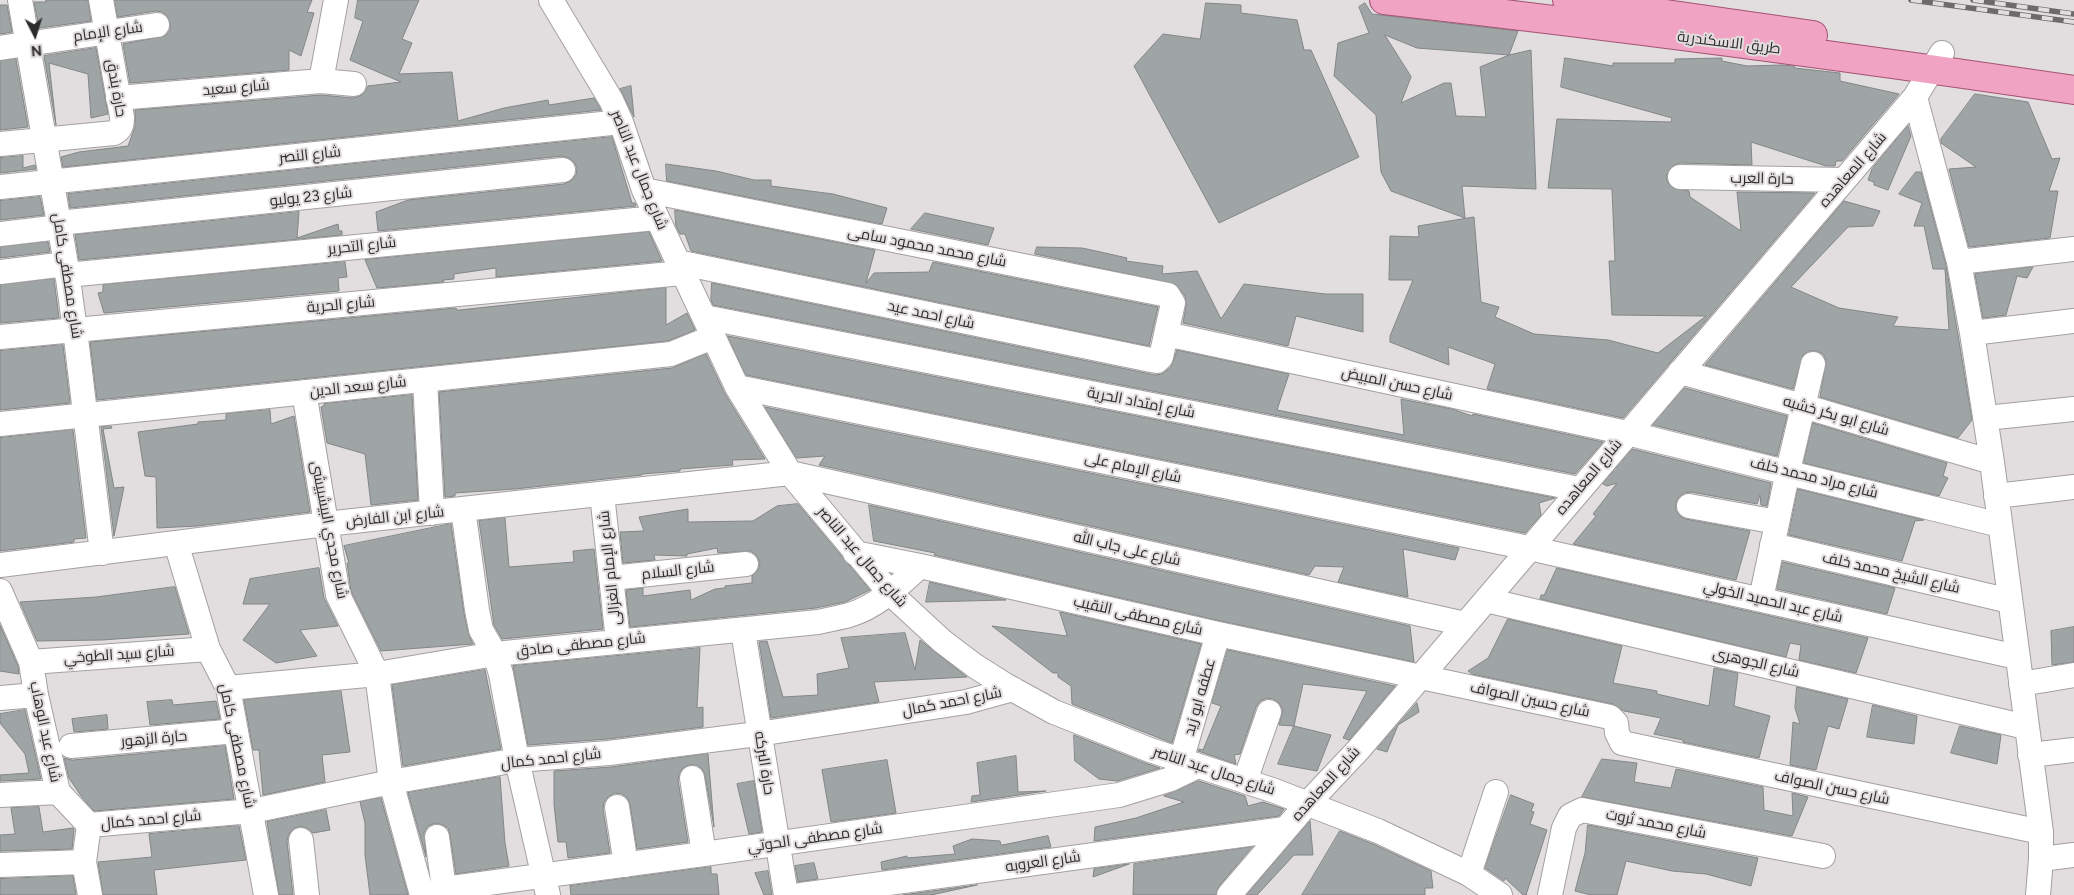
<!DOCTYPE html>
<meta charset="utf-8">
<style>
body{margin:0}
#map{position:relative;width:2074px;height:895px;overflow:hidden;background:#e2ddde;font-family:Figtree,sans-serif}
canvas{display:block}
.north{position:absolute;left:10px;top:10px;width:50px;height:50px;-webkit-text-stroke:4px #e2ddde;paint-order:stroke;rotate:175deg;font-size:14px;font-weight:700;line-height:20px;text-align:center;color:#2d2c2c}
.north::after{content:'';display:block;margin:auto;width:18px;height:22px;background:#2d2c2c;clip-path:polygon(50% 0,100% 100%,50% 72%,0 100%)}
</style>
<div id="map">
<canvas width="2074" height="895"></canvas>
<div class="north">N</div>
</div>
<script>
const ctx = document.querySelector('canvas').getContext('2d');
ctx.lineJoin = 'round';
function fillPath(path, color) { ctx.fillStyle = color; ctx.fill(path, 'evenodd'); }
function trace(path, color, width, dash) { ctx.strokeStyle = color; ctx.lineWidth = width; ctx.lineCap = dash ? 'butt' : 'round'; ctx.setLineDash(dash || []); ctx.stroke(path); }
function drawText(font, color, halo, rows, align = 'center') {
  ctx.font = font + ' Figtree,Cairo,sans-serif'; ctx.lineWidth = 4; ctx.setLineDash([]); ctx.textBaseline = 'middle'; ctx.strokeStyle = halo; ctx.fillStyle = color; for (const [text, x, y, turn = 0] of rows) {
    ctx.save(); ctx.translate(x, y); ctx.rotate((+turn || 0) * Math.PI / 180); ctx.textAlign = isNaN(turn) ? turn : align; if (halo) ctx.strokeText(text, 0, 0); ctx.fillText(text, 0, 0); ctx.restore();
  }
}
const building = new Path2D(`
 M46 0H88L91 21 39 28 34 2H46Z
 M115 0H312L307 12 314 13 301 56 289 50V70L130 83 123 44 165 36 170 30V23L167 16 162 12 156 11 118 17Z
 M358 0H419L402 39 412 43 399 74 452 72 458 121 504 108 548 100 549 105 594 98 601 110 63 167 61 157 79 152 128 146 135 127V110L321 95 353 98 360 96 365 92 368 86 401 82 350 60 363 21 355 18Z
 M1206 3 1241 5V13L1297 20 1304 50H1311L1359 157 1219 223 1134 66 1163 34 1200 39Z
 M1365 3 1372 14 1518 31 1509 55 1531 50 1536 189 1462 186 1465 218 1391 191 1381 172 1376 115 1334 76 1338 43 1369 33 1359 7ZM1385 35 1417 48 1509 55 1480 67 1486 117 1456 116 1451 83H1444L1401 103 1411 77Z
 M0 5H7L12 32 0 34Z
 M96 48 108 114 91 118 88 74 49 63 56 125 44 56Z
 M1565 58 1613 66V63H1675V59L1722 58V61L1747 66 1782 65 1794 66 1795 68 1840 73V81L1899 94 1842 161H1836L1835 166H1826L1751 142 1752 165 1680 163 1674 165 1669 170 1666 177 1668 183 1673 188 1689 191 1690 197 1741 231 1737 192 1815 193 1623 418 1487 389 1495 364 1448 347 1449 365 1390 342V336L1413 280H1389L1390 236 1419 237 1418 226 1474 217 1481 302 1499 307 1495 317 1534 334 1608 340 1658 353 1706 316 1612 315 1609 261H1615L1612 189 1548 188 1557 119 1671 122 1672 118 1561 87Z
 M16 59 28 127 0 130V61Z
 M631 86 634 117 620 89Z
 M1975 94 2028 102 2052 159 2060 158 2049 191H2058L2050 238 1969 247 1949 169 1976 167 1941 143V139Z
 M1908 126 1911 136 1888 190 1874 185V182L1868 180 1872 169Z
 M612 137 632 203H635L636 206 378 231 376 212 408 200 564 184 571 181 576 175 577 168 574 162 569 158 562 156 70 208 68 194Z
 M23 156V168L35 165 36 169 0 173V158Z
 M666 164 716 171 754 180H771V186L833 194 887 208 882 224 667 181Z
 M1916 172H1921L1946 265 1958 335 1972 420 1958 438 1820 397 1826 360 1823 354 1817 351H1809L1803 355 1793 389 1705 365 1844 201 1880 211 1873 226 1848 227 1791 287 1839 308 1898 317 1893 326 1949 330 1945 269H1933L1924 226H1914L1922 203 1899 194Z
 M40 197 44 215 0 220V201Z
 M675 210 875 250 866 283 874 273 929 272 933 262 1158 307 1149 346 691 251 685 234H680L676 226Z
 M299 212 297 238 338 224 339 231H342V235L79 260 75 235Z
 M925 213 994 228 988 245 911 229Z
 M649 232 662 261 496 277V268L454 274V279L443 280 444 282 377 288 365 260Z
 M48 242 50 252 0 258V247Z
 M1037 247 1082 248 1105 253 1127 258 1126 261 1163 266 1162 274 1197 271 1221 319 1244 284 1325 294H1363V332L1296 316 1288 346 1183 323 1186 306 1185 296 1175 284 1035 254Z
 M345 262 347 277 338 278 339 291 104 313 98 293 103 292V285Z
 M2033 267 2027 278 2017 276 2006 315 1983 318 1975 274Z
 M54 279 59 318 0 323V285Z
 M712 283 1155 375 1162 374 1171 367 1177 350 1289 374 1277 410 1404 435 1401 399 1452 409 1472 416 1473 414 1603 442 1575 474 713 305 711 300Z
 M666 288V325L687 313 695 330 668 341 97 400 90 342 456 308 457 310Z
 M728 336 1555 498 1539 503 1541 515 1525 533 746 375Z
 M63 345 70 403 0 410V351Z
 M706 354 725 394 765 459 732 460 733 465 680 469V471L642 474V475L515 489 455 493V496L445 497 439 392 672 368Z
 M1685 388 1787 416 1777 456 1653 425Z
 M412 395 418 500 371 505 365 454 327 443 321 407 324 406V404Z
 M765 407 1459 548 1455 560 1403 549 1408 597 1338 582 1344 567 1315 566 1309 575 819 465 825 456 797 458Z
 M270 410 271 424 294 416 310 512 197 526 157 528 156 477 145 476 138 432 198 424V422L226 420V414Z
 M1813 423 1947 463 1943 476 1948 478 1939 496 1804 463Z
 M111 426 112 428 103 429 114 488 124 487 114 536 101 427Z
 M73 430 86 538 74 539V542L0 551V438Z
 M1633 449 1771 483 1767 506 1761 505 1760 495 1757 504 1691 492 1684 493 1678 498 1676 503V511L1681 517 1686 519 1750 531 1736 580 1573 544 1596 516 1593 514 1617 483 1607 486 1603 484Z
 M1798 489 1924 520 1915 521 1902 561 1789 535Z
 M798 504 870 590 845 602 816 608 630 627 626 590 643 588V596L690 590 691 600 715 589 725 588V586L752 583V576L758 570 760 563 757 556 751 551 718 553 717 548 687 554V556L654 555 655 560 623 563 620 532 644 531 639 517 688 509V522L753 521 777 506Z
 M869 505 1410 626 1414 662 1221 621 934 555 935 553 874 541Z
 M505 518 509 567 574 562 573 551 594 549 603 629 502 639 494 625 479 521Z
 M451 524 464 613 468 633 473 644 381 651 351 591 347 563H349L344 546Z
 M1783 562 1895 588 1887 614 1777 589Z
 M319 568 324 598 338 626 300 630 317 656 276 663 243 640 270 604H243L250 579Z
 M1557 568 1868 638 1856 673 1799 660 1801 645 1790 643 1786 657 1540 599 1541 595H1544Z
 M930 582 1006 600 926 602Z
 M175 587 189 634 102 640 37 641 20 602 96 597Z
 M1060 612 1201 644 1172 743 1072 704 1071 686 1058 677V673H1053L992 626 1067 636Z
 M1508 619 1622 646 1613 683 1657 691V694L1709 706 1714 668 1738 673 1734 706 1770 716 1759 758 1683 742V740L1654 734 1661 718 1624 711 1613 704 1472 674 1468 671 1488 658Z
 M0 625 18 666 19 674 0 671Z
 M2074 627V662L2052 665 2051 631Z
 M905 633 915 670 920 640 967 677 874 682 879 702 771 718 759 642 767 641 783 697 818 695 817 674 849 668 841 638Z
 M700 648 697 708 703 707V727L608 739 528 745 513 666Z
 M1228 650 1395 686 1349 740 1343 738 1367 691 1303 684 1294 726 1279 725 1283 710 1279 703 1273 699 1267 698 1260 701 1256 707 1240 754 1234 755 1236 764 1198 751 1199 749 1203 750 1221 706 1212 703Z
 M485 670 501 749 403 766 392 685Z
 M1797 687 1848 699 1839 729 1828 726 1816 770 1790 765 1793 722 1800 724 1795 708Z
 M341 691 350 752 322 755 325 782 263 795 259 750H253L244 700Z
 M172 700 173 705 216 701 220 719 150 725 147 702Z
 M1417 703 1419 712 1398 725 1387 752 1377 749Z
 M1873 705 1917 716 1914 744 1867 737Z
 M25 710 41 779 0 781V775L29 773 25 754 0 723V714Z
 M107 715 108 729 74 732 72 719Z
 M1294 726 1331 735 1317 771 1278 764Z
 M1960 726 2001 735 1997 764 1951 753Z
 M1074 735 1145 763 1160 768 1117 781 1099 779 1075 761Z
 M225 746 234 799 94 811 81 796 69 778 64 758 72 760Z
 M708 754 714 827 705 775 702 769 697 765H689L683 768 679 774 678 780 688 842 637 849 630 804 627 798 622 794 615 793 608 797 604 802 603 809 610 853 568 858 566 842H558L554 804V771L611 767Z
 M1016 756 1018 792 1046 791 971 802 972 796 980 795 977 763Z
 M1602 759 1637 763 1634 782 1671 788 1676 769 1763 787 1764 810 1793 816 1792 793 1808 797 1792 836 1582 797Z
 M887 760 896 813 831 822 822 770Z
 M500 777 505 843 509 866 456 874 450 835 448 828 443 825 436 823 428 826 424 832 426 857 408 793Z
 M754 781 762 832 749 834 737 784Z
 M1199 781 1245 796 1248 806 1263 802 1284 809 1279 816 1094 841 1095 827 1136 818 1184 802 1164 796Z
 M1511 795 1534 804 1531 811 1534 812 1530 824 1547 830 1526 895H1523L1505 878 1504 881 1485 868Z
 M381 798 408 895H370L365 855V823L360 802Z
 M39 807 43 832 73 828 74 830 72 849 0 851V835L15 834 11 808Z
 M326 810 330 830 313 833 307 828 300 826 293 829 289 834 287 841 293 895H279L267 822Z
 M1310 821 1313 855H1294L1257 895H1247Z
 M1588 825 1758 858 1751 886 1706 874 1672 871 1626 861 1617 895H1591L1575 891 1585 853Z
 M239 826 246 860 154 870 157 895H103L98 862 152 857 149 834Z
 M1340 831 1373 844 1431 871 1433 888H1425V895H1302Z
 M1048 836 1051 847 882 870 881 862 907 856V858L955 854 953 846 972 839 1000 841 1001 845Z
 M1252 847 1219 886 1216 895H1133L1134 864Z
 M814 863 818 879 798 882 795 866Z
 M1129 864 1093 877 1094 869Z
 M711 867V874H717L719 895H571L570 886Z
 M768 871 772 895H764L755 873Z
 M73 876 76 895H0V879Z
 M977 885 931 895H903Z`);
fillPath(building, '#9fa4a5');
trace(building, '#828687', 1);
const minor = new Path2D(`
 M20 0 66 264 75 330 102 553
 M551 0 611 100 621 122 644 190 737 387 790 473 890 593 942 641 975 666 1005 685 1054 712 1150 750 1275 791 1378 831 1469 874 1500 895
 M0 48 157 25
 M321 81 336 0
 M1915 97 1959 262 1972 333 1992 462 2041 832V859L2038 895
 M118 98 321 81 354 84
 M0 144 114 133C121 129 122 125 122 117L101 0
 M1680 177 1844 180
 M0 187 621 122
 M644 190 1168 295 1173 303 1161 357 1157 361 1151 360 677 262
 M59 223 563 170
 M0 234 60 227
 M1959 262 2074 249
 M0 272 66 264
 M67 275 656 218
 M704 317 1579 489
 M1972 333 2074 321
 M1166 334 1627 433 2000 525
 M0 337 682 273
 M1680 372 1803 406 1992 462
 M425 380 432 513
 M737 387 1529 548 2017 657
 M304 392 338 595 377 674 391 782 422 895
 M1986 418 2074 409
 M0 424 671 354 713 337
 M602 494 618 641
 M1996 496 2074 487
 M1689 506 1777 522
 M463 509 477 610 481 630 495 654 501 674 517 760 548 895
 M176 543 208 649 228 688 266 895
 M1772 545 2010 601
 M855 553 920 566 1218 634 1610 717 1616 723 1617 733 1622 743 2041 832
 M0 565 326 524 790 473 1465 624
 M611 578 746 564
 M0 591 31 662 36 695 58 792 89 825 84 862 90 895
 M1761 599 1788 471 1813 364
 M1486 600 2026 727
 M743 631 786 895
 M31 662 208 649
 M2021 684 2074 675
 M228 688 377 674 495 654 818 622C829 619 839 618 849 615 877 607 899 585 920 566
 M0 698 36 695
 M71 746 236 731
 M2030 755 2074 750
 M1181 761 1218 634
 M692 778 704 854
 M1245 781 1269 712
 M0 795 58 792
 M617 807 626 865
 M89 825 252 811 391 782 517 760 609 753 765 733 966 702 1013 689
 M437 837 444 889
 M301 840 307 895
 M2041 859 2074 855
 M0 865 84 862
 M1469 874 1496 792
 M428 895 444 889 704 854 1119 795 1171 779 1198 766
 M801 895 1285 829
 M1229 895 1308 803 1359 749 1915 97 1942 53
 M1550 895 1564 828 1570 816 1582 810 1823 856`);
const major = new Path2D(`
 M1384 0C1614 26 1845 56 2074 90
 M1567 0 1813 35`);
trace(minor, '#a4a0a1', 26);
trace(major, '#a55273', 30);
trace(minor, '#fff', 24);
trace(major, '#f0a3c2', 28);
const rail = new Path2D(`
 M1911 0 2074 22
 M1973 0 2074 14`);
trace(rail, '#6d6a6b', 5.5);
trace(rail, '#e2ddde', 4, [11]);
drawText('15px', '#2d2c2c', '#e2ddde', [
 ["شارع الإمام",108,32,-8],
 ["طريق الاسكندرية",1729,43,7],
 ["حارة بندق",116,88,80],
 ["شارع سعيد",236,88,-5],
 ["شارع النصر",310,155,-6],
 ["شارع جمال عبد الناصر",639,170,68],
 ["شارع المعاهده",1853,170,-49],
 ["حارة العرب",1762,179,1],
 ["شارع 23 يوليو",311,197,-6],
 ["شارع التحرير",362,246,-6],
 ["شارع محمد محمود سامى",927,247,11],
 ["شارع مصطفى كامل",67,276,81],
 ["شارع الحرية",341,305,-5],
 ["شارع احمد عيد",931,315,12],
 ["شارع حسن المبيض",1397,384,12],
 ["شارع سعد الدين",358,387,-6],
 ["شارع إمتداد الحرية",1141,403,11],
 ["شارع ابو بكر خشبه",1836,416,16],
 ["شارع الإمام على",1133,468,12],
 ["شارع المعاهده",1589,477,-50],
 ["شارع مراد محمد خلف",1814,478,14],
 ["شارع ابن الفارض",395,517,-6],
 ["شارع مجدي البيشبيشى",329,530,79],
 ["شارع على جاب الله",1127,549,13],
 ["شارع جمال عبد الناصر",862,557,49],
 ["شارع الإمام الغزالى",610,568,-96],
 ["شارع السلام",678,571,-6],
 ["شارع الشيخ محمد خلف",1891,573,13],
 ["شارع عبد الحميد الخولي",1773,602,13],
 ["شارع مصطفى النقيب",1138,616,13],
 ["شارع مصطفى صادق",581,645,-6],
 ["شارع سيد الطوخي",119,655,-4],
 ["شارع الجوهرى",1756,663,13],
 ["عطفه ابو زيد",1200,697,-74],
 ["شارع حسين الصواف",1530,700,12],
 ["شارع احمد كمال",952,702,-11],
 ["شارع عبد الوهاب",45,732,78],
 ["حارة الزهور",154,739,-5],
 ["شارع مصطفى كامل",237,746,78],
 ["شارع احمد كمال",551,759,-6],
 ["حارة البركه",764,763,81],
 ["شارع جمال عبد الناصر",1214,771,18],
 ["شارع المعاهده",1326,784,-48],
 ["شارع حسن الصواف",1832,788,12],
 ["شارع احمد كمال",151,820,-5],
 ["شارع محمد ثروت",1656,824,11],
 ["شارع مصطفى الحوتي",815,838,-8],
 ["شارع العروبه",1043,862,-8]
]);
</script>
